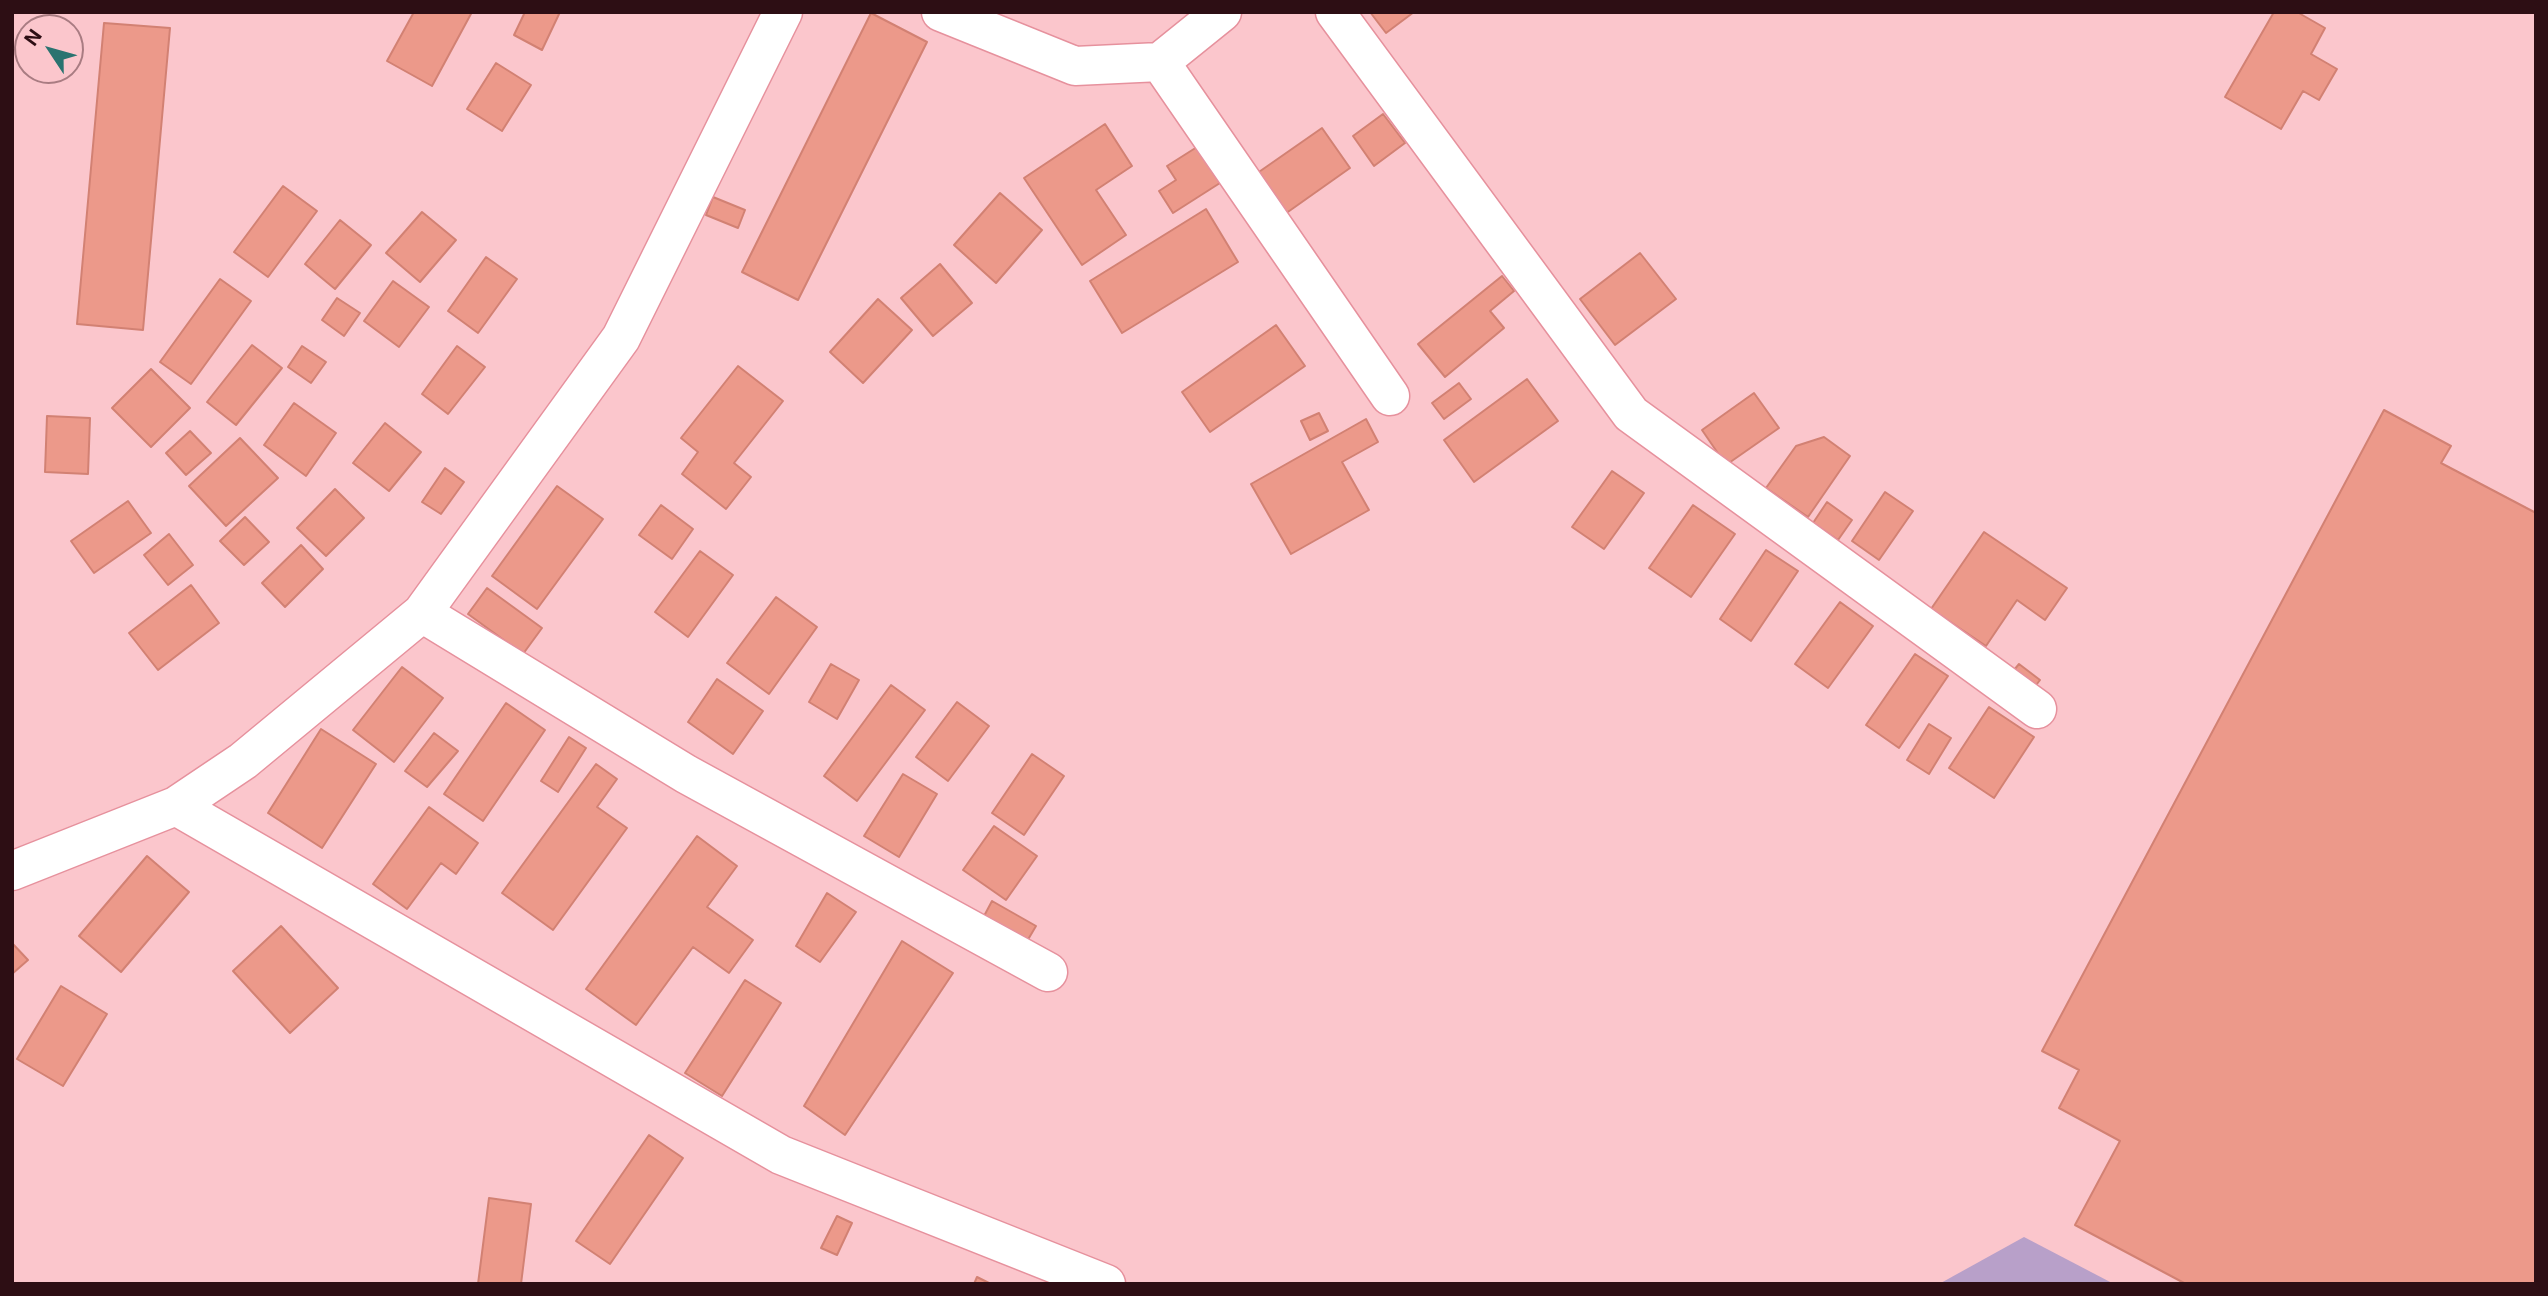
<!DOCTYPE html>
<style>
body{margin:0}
#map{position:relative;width:2548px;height:1296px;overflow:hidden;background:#fbc6cc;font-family:Inter,sans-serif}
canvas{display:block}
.frame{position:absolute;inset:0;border:14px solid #2d0e14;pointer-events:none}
.north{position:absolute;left:14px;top:14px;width:70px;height:70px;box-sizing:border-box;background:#fbc6cc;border:2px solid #a97c82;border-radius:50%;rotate:306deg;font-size:19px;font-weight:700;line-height:28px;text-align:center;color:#2d0e14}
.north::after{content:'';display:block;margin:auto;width:24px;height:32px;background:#2a7370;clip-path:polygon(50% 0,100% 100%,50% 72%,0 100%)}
</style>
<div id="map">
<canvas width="2548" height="1296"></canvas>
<div class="frame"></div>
<div class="north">N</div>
</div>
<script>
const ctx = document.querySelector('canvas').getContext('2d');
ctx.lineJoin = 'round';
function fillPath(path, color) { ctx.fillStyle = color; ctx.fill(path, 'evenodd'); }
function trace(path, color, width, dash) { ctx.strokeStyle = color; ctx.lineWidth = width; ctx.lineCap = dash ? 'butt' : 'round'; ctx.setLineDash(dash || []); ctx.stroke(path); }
fillPath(new Path2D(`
 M2024 1237 2114 1284H1939Z`), '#b8a0c9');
const building = new Path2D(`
 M414 12H472L432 86 387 61Z
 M525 12H560L542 50 514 35Z
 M1370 12H1414L1386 33Z
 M2274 12H2297L2325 28 2311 54 2337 69 2319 100 2303 91 2281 129 2225 97Z
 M871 13 927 42 798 300 742 272Z
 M104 23 170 28 143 330 77 324Z
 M496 63 531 85 502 131 467 109Z
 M1383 114 1405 143 1374 166 1353 136Z
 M1105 124 1132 166 1096 190 1126 235 1082 265 1024 178Z
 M1322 128 1350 168 1285 214 1256 174Z
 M1197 147 1220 183 1173 213 1159 191 1176 180 1167 166Z
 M283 186 317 211 268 277 234 252Z
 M1000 193 1042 230 996 283 954 245Z
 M713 197 745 210 738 228 706 215Z
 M1206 209 1238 262 1122 333 1090 281Z
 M422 212 456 240 420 282 386 253Z
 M340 220 371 245 335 289 305 264Z
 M1640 253 1676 299 1615 345 1580 299Z
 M486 257 517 279 478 333 448 311Z
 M940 264 972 303 933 336 901 298Z
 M1502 276 1514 291 1490 311 1504 328 1445 377 1418 344Z
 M220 279 251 301 191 384 160 362Z
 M393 281 429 307 399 347 364 321Z
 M337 298 360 313 344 336 322 320Z
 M878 299 912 330 863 383 830 352Z
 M1276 325 1305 366 1210 432 1182 392Z
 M252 345 282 368 236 425 207 402Z
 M302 346 326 362 311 383 288 367Z
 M457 346 485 367 448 414 422 394Z
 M738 366 783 401 734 463 751 477 726 509 682 474 698 452 681 438Z
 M151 369 190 408 151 447 112 408Z
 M1527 379 1558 421 1474 482 1444 440Z
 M1459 383 1471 399 1444 419 1432 403Z
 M1754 393 1779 428 1726 465 1702 430Z
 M294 403 336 433 306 476 264 445Z
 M2384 410 2451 446 2441 463 2536 513V1284H2186L2075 1225 2120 1141 2059 1108 2079 1070 2042 1051Z
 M1319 413 1328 431 1310 440 1301 421Z
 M47 416 90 418 88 474 45 472Z
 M1366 419 1378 442 1342 462 1369 510 1291 554 1251 484Z
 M385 423 421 452 389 491 353 463Z
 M190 431 211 453 186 475 166 453Z
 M1824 437 1850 456 1808 517 1766 488 1796 446Z
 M240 438 278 478 226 526 189 486Z
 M445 468 464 482 441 514 422 502Z
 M1612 471 1644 493 1604 549 1572 527Z
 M557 486 603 519 537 609 492 576Z
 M335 489 364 518 326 556 297 528Z
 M1885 492 1913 511 1879 560 1852 541Z
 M128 501 151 533 94 573 71 541Z
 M1827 502 1852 520 1838 540 1813 523Z
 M661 505 693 529 672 559 639 535Z
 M1693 505 1735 534 1691 597 1649 568Z
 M245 517 269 542 244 565 220 541Z
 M1984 532 2067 588 2045 620 2017 600 1986 646 1931 609Z
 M169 534 193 565 168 585 144 555Z
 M301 545 323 569 285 607 262 583Z
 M1766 550 1798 571 1751 641 1720 619Z
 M700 551 733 575 688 637 655 612Z
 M191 585 219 623 158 670 129 633Z
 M487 588 542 628 523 654 468 614Z
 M776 597 817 627 769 694 727 663Z
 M1840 602 1873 626 1828 688 1795 664Z
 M1915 654 1948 676 1899 748 1866 725Z
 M831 664 859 680 837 719 809 702Z
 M2019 664 2040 680 2027 697 2005 681Z
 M402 667 443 698 394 762 353 730Z
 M717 679 763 711 733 754 688 722Z
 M891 685 925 710 857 801 824 776Z
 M957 702 989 726 948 781 916 757Z
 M506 703 545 730 483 821 444 794Z
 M1989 707 2034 737 1994 798 1949 768Z
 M1929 724 1951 738 1929 774 1907 760Z
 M321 729 376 764 322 848 268 813Z
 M434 733 458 751 427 787 405 771Z
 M569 737 586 748 558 792 541 781Z
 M1032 754 1064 776 1024 835 992 813Z
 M596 764 617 779 597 807 627 828 553 930 502 893Z
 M903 774 937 794 899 857 864 836Z
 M429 807 478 843 456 874 441 863 407 909 373 884Z
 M994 826 1037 856 1006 900 963 870Z
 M697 836 737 866 707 907 753 940 729 973 693 947 636 1025 586 989Z
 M147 856 189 892 121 972 79 936Z
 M827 893 856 912 820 962 796 946Z
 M992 901 1036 926 1026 943 983 918Z
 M281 926 338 988 290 1033 233 971Z
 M902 941 953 973 845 1135 804 1106Z
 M12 943 28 960 12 974Z
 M745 980 781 1003 722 1096 685 1073Z
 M61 986 107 1014 63 1086 17 1059Z
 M649 1135 683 1158 610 1264 576 1241Z
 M489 1198 531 1204 521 1284H478Z
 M837 1216 852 1223 837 1255 821 1248Z
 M977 1277 991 1284H974Z`);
fillPath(building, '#ec998a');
trace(building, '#d28173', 2);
const minor = new Path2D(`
 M941 12 1075 66 1160 62 1222 12
 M1335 12 1631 414 2037 709
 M1160 62 1390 396
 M422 613 686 774 1048 972
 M176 806 781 1155 1106 1284
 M12 871 176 806 243 761 422 613 621 338 783 12`);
trace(minor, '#e6919d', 41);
trace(minor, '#fff', 38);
</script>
